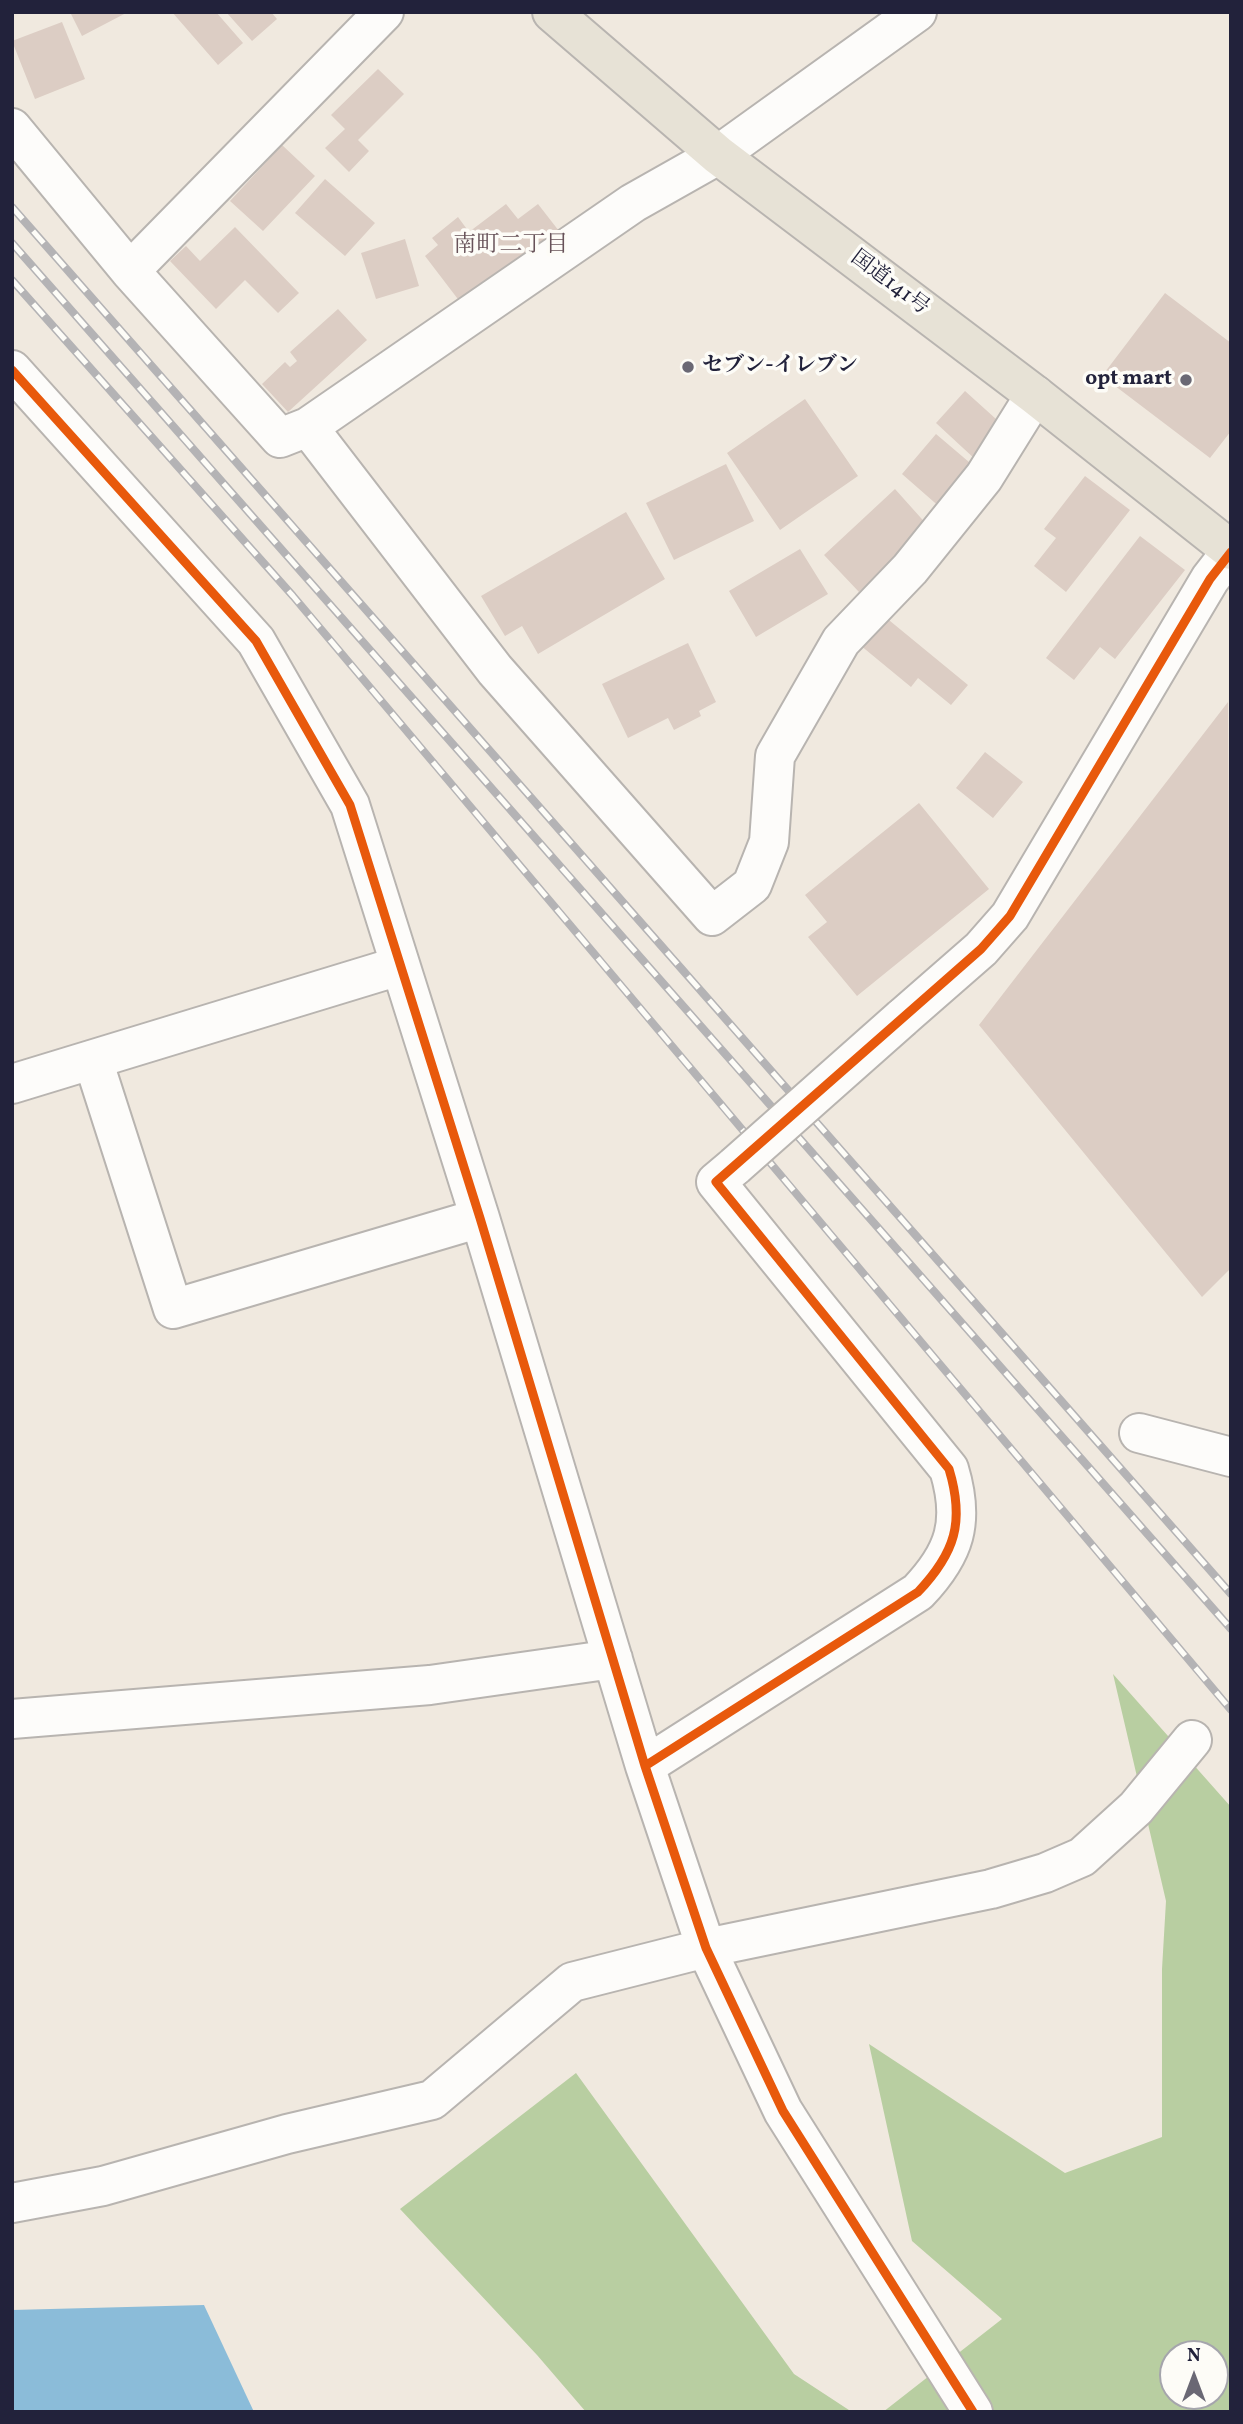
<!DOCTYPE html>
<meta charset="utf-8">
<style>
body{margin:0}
#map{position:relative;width:1243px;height:2424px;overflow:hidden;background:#f0e9df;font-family:Vollkorn,serif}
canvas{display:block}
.frame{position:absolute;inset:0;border:14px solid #22223b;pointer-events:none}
.north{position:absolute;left:1159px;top:2340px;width:70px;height:70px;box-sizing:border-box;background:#fdfcf7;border:2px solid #a5a5ac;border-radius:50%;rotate:0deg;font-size:19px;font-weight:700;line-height:28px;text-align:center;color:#22223b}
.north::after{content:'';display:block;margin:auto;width:24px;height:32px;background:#6a6874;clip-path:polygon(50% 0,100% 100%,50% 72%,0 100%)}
</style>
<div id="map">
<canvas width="1243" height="2424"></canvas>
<div class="frame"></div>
<div class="north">N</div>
</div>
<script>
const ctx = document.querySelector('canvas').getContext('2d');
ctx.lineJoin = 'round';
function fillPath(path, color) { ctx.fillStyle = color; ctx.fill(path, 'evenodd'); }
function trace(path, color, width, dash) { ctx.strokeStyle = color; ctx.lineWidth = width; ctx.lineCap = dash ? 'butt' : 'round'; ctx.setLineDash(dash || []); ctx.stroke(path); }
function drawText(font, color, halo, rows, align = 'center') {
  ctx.font = font + ' Vollkorn,"Noto Serif JP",serif'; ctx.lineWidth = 7; ctx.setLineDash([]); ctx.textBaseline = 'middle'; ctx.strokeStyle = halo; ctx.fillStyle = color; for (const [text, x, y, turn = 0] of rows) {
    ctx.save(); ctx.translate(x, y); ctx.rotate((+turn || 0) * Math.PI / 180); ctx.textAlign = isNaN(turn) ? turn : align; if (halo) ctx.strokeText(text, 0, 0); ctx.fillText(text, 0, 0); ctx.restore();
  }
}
fillPath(new Path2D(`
 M1113 1674 1231 1807V2412H883L1002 2319 912 2241 869 2044 1065 2173 1162 2137V1969L1166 1901ZM1173 2354H1215V2396H1173Z
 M576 2073 794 2374 852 2412H586L537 2355 400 2209Z`), '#b8cea1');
fillPath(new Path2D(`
 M204 2305 254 2412H12V2310Z`), '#8bbcd9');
fillPath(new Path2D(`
 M70 12H128L82 36Z
 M172 12H216L243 43 218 65Z
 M226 12H271L277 19 252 41Z
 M62 22 85 79 35 99 12 41Z
 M378 69 404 94 358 140 369 151 349 172 325 148 345 129 331 115Z
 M282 145 315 176 263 231 230 201Z
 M325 179 375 223 345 256 295 213Z
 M506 204 518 219 538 204 559 231 467 311 425 256 438 245 432 238 458 217 469 232Z
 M235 227 299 293 278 313 245 280 216 309 170 261 186 246 200 261Z
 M405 239 419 286 376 299 361 253Z
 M1165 293 1231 343V431L1210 458 1102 376Z
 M338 309 367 340 288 412 262 384 285 362 290 367 297 361 290 352Z
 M965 391 1006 428 976 460 936 423Z
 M805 399 858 476 780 530 727 453Z
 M936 434 976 468 942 509 902 474Z
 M726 464 754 521 674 560 646 503Z
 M1085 476 1130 510 1066 592 1034 566 1056 538 1044 529Z
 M895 489 929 527 859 592 824 555Z
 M626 512 665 579 538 654 522 626 505 636 481 596Z
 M1140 536 1185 570 1115 659 1100 647 1074 680 1046 658Z
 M800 549 828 594 756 637 729 591Z
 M884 616 968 685 951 705 918 678 911 687 860 645Z
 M688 643 716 702 699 711 701 716 674 730 668 718 628 738 602 684Z
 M1228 702 1231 1268 1202 1297 979 1025Z
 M985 752 1023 782 993 818 956 788Z
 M919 803 989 889 857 996 808 937 827 922 805 895Z`), '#dccdc4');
const minor = new Path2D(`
 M12 128 130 271 280 438 308 427 633 203 718 155 917 12
 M130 271 384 12
 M12 370 256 641 350 805 480 1218 645 1766 706 1948 783 2111 973 2412
 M308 427 495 670 712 916 752 885 769 842 775 756 841 641 910 569 984 477 1035 395
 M902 1018 981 949 1010 916 1210 579 1231 552
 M93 1060 173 1309 480 1218
 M12 1084 399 966
 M1139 1433 1231 1457
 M12 1719 430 1685 613 1659
 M645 1766 918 1592C955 1553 965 1522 949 1469L716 1182 735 1166
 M12 2203 103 2186 287 2134 432 2100 572 1982 706 1948 991 1889 1045 1873 1082 1857 1136 1808 1192 1740`);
const highway = new Path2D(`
 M552 12 718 155 1035 395 1231 550`);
trace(minor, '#b8b4b0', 42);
trace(highway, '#b8b4b0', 42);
trace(minor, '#fdfcfa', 38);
trace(highway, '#e7e2d6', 38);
const rail = new Path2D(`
 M12 207 1231 1594
 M12 243 1231 1629
 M12 280 293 596 1231 1710`);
trace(rail, '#b4b3b5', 8);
trace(rail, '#fdfcf7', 5, [16]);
const minorBridge = new Path2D(`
 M735 1166 902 1018`);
trace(minorBridge, '#b8b4b0', 42, []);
trace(minorBridge, '#fdfcfa', 38);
trace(new Path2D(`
 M12 370 256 641 350 805 480 1218 645 1766 706 1948 783 2111 973 2412
 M645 1766 918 1592C955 1553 965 1522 949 1469L716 1182 981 949 1010 916 1210 579 1231 552`), '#e8590c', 9);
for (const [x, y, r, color] of [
 [688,367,7,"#6a6874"],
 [1186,380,7,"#6a6874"]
]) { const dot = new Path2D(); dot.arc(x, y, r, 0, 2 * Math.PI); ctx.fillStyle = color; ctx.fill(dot); trace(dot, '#fdfcf7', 2.5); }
drawText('21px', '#22223b', '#fdfcf7', [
 ["国道141号",889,284,37]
]);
drawText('bold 21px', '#22223b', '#fdfcf7', [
 ["セブン-イレブン",702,367],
 ["opt mart",1172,380,"right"]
], 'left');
drawText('23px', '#675259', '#fdfcf7', [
 ["南町二丁目",511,247]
]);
</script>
